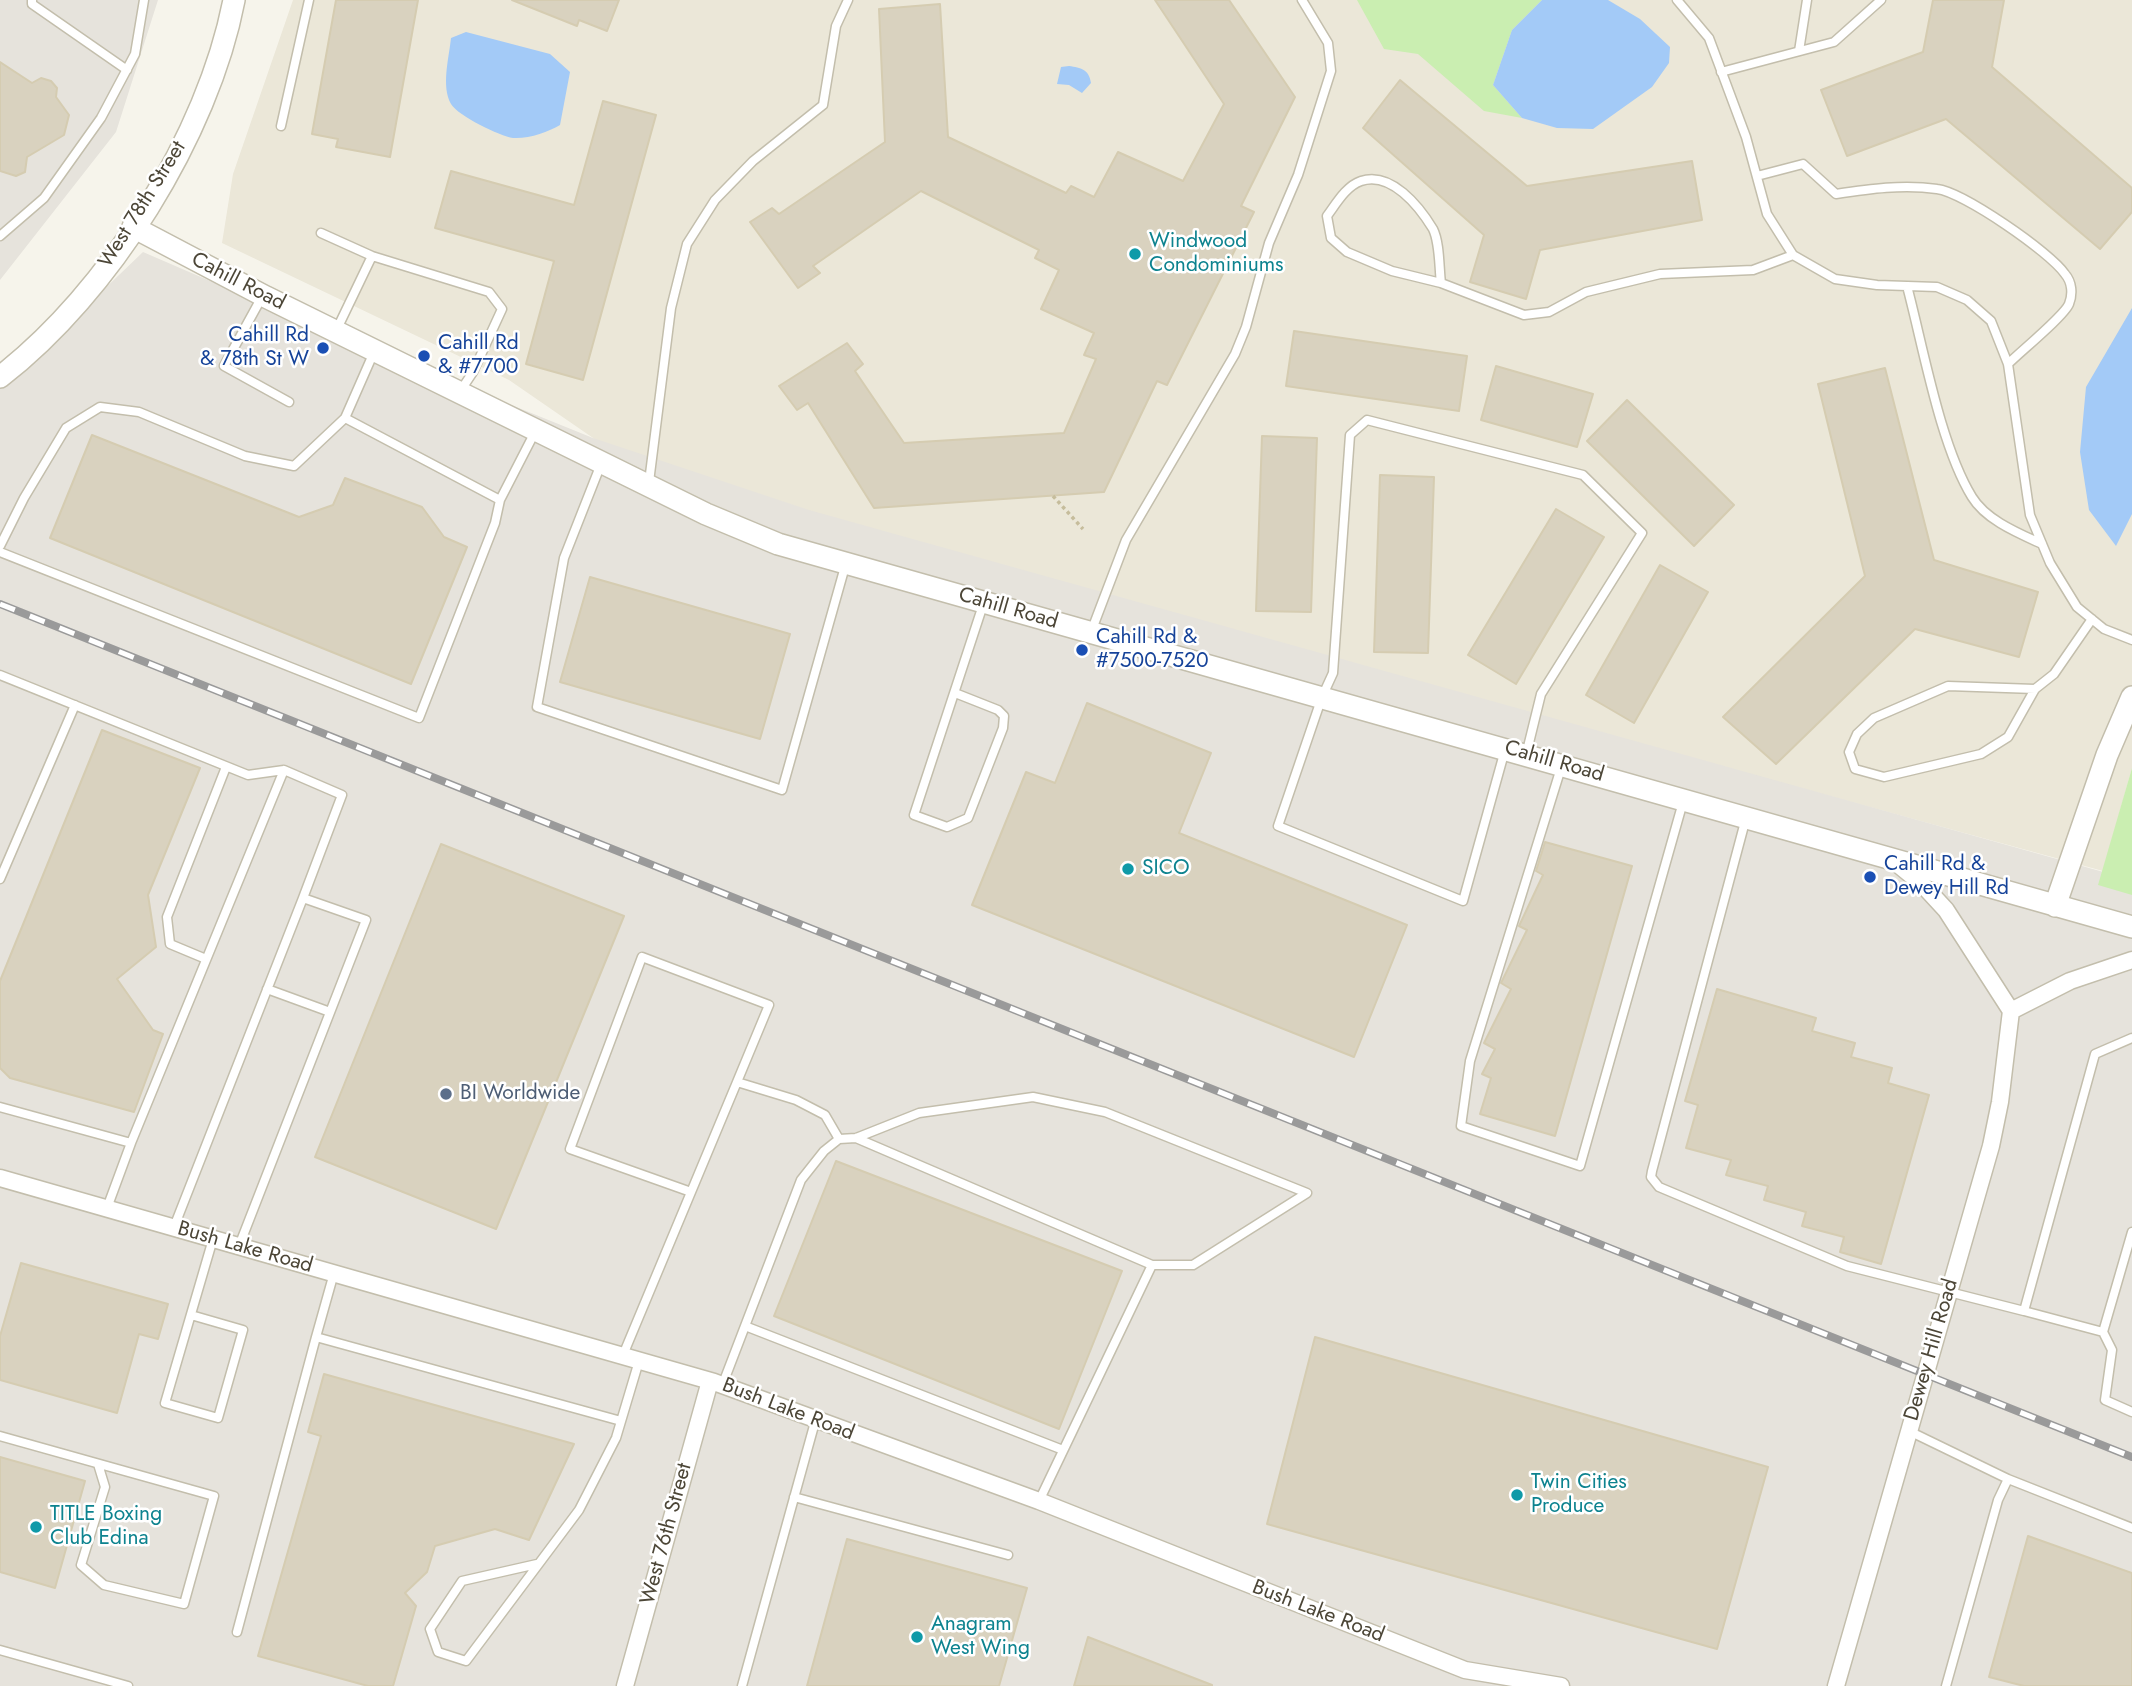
<!DOCTYPE html>
<style>
body{margin:0}
canvas{display:block;background:#f6f4eb}
</style>
<canvas width="2132" height="1686"></canvas>
<script>
const ctx = document.querySelector('canvas').getContext('2d');
ctx.lineJoin = 'round';
function fillPath(path, color) { ctx.fillStyle = color; ctx.fill(path, 'evenodd'); }
function trace(path, color, width, dash) { ctx.strokeStyle = color; ctx.lineWidth = width; ctx.lineCap = dash ? 'butt' : 'round'; ctx.setLineDash(dash || []); ctx.stroke(path); }
function drawText(font, color, halo, rows, align = 'center') {
  ctx.font = font + ' Jost,sans-serif'; ctx.lineWidth = 5; ctx.setLineDash([]); ctx.textBaseline = 'middle'; ctx.strokeStyle = halo; ctx.fillStyle = color; for (const [text, x, y, turn = 0] of rows) {
    ctx.save(); ctx.translate(x, y); ctx.rotate((+turn || 0) * Math.PI / 180); ctx.textAlign = isNaN(turn) ? turn : align; if (halo) ctx.strokeText(text, 0, 0); ctx.fillText(text, 0, 0); ctx.restore();
  }
}
fillPath(new Path2D(`
 M293 0H2132V768L2103 871 904 542 596 440 509 380 222 243 233 174Z`), '#ebe7d8');
fillPath(new Path2D(`
 M0 0H158L116 132 0 280Z
 M143 252 284 313 593 438 809 510 2132 880V1686H0V389Z`), '#e6e3dc');
fillPath(new Path2D(`
 M1357 0H1542L1512 30 1493 85 1522 118 1484 111 1418 54 1384 49Z
 M2132 768V895L2098 885Z`), '#caeeb1');
fillPath(new Path2D(`
 M1542 0H1608L1640 19 1670 47 1669 63 1652 87 1593 129 1557 128 1522 118 1493 85 1512 30Z
 M466 32 550 54 570 72 560 125C548 132 529 139 513 138 500 136 458 116 451 104 441 86 449 58 451 38Z
 M1069 66C1081 68 1089 69 1091 83L1082 93 1069 85 1057 84 1061 67Z
 M2132 308V514L2116 546 2089 510 2080 452 2086 387Z`), '#a3caf7');
const building = new Path2D(`
 M336 0H418L390 157 336 147 338 139 312 134Z
 M512 0H619L607 31 579 20 577 26Z
 M1155 0H1229L1295 97 1241 206 1254 212 1167 385 1157 381 1104 492 874 508 808 403 797 410 779 386 847 343 863 364 855 371 904 443 1064 433 1096 359 1084 355 1094 333 1041 309 1059 270 1035 258 1039 250 921 191 813 266 820 273 798 288 750 222 772 208 779 214 885 142 879 9 940 4 948 137 1066 193 1071 186 1094 197 1118 152 1183 181 1224 104Z
 M1933 0H2004L1992 67 2132 188V212L2100 249 1946 119 1847 156 1821 90 1923 52Z
 M0 62 32 83 41 78 51 81 57 88 56 97 69 115 64 135 27 157 25 172 16 176 0 171Z
 M1400 80 1527 186 1692 161 1702 220 1540 250 1526 299 1470 282 1484 235 1363 128Z
 M603 101 656 115 583 380 526 364 554 261 435 228 451 171 574 205Z
 M1294 331 1467 356 1459 411 1286 386Z
 M1496 366 1593 394 1577 447 1481 420Z
 M1885 368 1934 560 2038 592 2019 657 1915 629 1776 764 1723 717 1865 576 1818 384Z
 M1627 400 1734 505 1694 546 1587 441Z
 M92 435 299 517 333 505 345 478 422 507 444 537 467 547 411 684 50 538Z
 M1262 436 1317 438 1311 612 1256 611Z
 M1380 475 1434 477 1428 653 1374 652Z
 M1556 509 1604 537 1516 684 1468 655Z
 M1660 565 1708 592 1634 723 1586 695Z
 M590 577 790 634 760 739 560 682Z
 M1087 703 1211 753 1179 833 1407 925 1354 1057 972 905 1026 772 1055 783Z
 M102 730 200 768 148 895 156 947 117 979 153 1030 163 1034 134 1112 10 1078 0 1068V981Z
 M1545 842 1632 866 1555 1136 1480 1114 1491 1078 1482 1074 1495 1049 1484 1043 1511 989 1501 983 1527 930 1519 926 1543 875 1536 871Z
 M441 844 624 916 496 1229 315 1157Z
 M1717 989 1816 1018 1812 1031 1855 1043 1851 1057 1892 1068 1888 1083 1929 1095 1881 1264 1840 1252 1844 1237 1802 1226 1806 1212 1764 1200 1768 1186 1726 1175 1731 1160 1686 1148 1698 1105 1685 1101Z
 M836 1161 1122 1271 1059 1429 774 1316Z
 M21 1263 168 1304 158 1339 139 1334 117 1413 0 1380V1336Z
 M1315 1337 1768 1467 1717 1649 1267 1524Z
 M324 1374 574 1444 529 1540 495 1529 435 1546 427 1572 405 1593 416 1606 393 1686H368L258 1656 321 1436 308 1432Z
 M0 1457 85 1481 55 1588 0 1572Z
 M2028 1536 2132 1573V1686H2024L1989 1677Z
 M847 1539 1027 1588 999 1686H807Z
 M1088 1637 1212 1685V1686H1074Z`);
fillPath(building, '#d9d2bf');
trace(building, '#d5ccb1', 2);
const service = new Path2D(`
 M32 0V4L127 70
 M1677 0 1709 38 1746 137 1767 214 1793 255 1835 279 1877 285 1937 287 1967 300 1991 321 2008 364 2030 515 2050 563 2077 607 2104 629 2132 640
 M1799 51 1807 0
 M1721 72 1834 42 1881 0
 M281 126 309 0
 M1757 176 1803 164 1836 194C1869 189 1903 184 1937 189 1963 192 2050 252 2065 274 2072 282 2073 294 2069 304 2064 316 2020 352 2008 364
 M321 233 372 256 489 292 502 309 473 372 461 390
 M0 236 44 198 101 118 135 54 144 0
 M1441 283C1439 268 1440 243 1433 229 1419 206 1391 171 1361 181 1346 186 1336 204 1327 216L1331 238 1347 252 1392 271 1441 283 1524 315 1549 312 1586 292 1660 274 1753 270 1793 255
 M1907 286C1923 346 1940 445 1972 497 1986 520 2018 533 2042 544
 M263 295 224 366 289 402
 M336 331 372 256
 M345 418 500 500
 M601 464 564 558 537 707 782 790 846 563
 M649 482 671 308 687 244 715 200 753 161 823 105 836 26 848 0
 M0 546 24 498 66 428 100 407 139 412 245 456 294 466 345 418 374 352
 M0 552 419 718 495 523 500 500 535 432
 M1091 632 1126 540 1235 354 1246 327 1269 243 1298 175 1331 71 1328 43 1302 0
 M0 675 248 775 284 770 342 795 303 898
 M2035 689 1948 686 1874 718 1857 734 1849 752 1855 769 1884 777 1981 754 2008 737 2035 689 2054 674 2092 619
 M955 693 998 710 1004 716 1003 728 968 818 947 827 914 815 983 605
 M1505 750 1463 901 1278 826 1322 697 1333 673 1350 435 1367 420 1583 475 1642 533 1541 694 1526 755
 M1561 768 1470 1061 1461 1126 1580 1166 1683 802
 M1746 818 1652 1171 1651 1177 1659 1187 1847 1266 2024 1311 2095 1054 2132 1038
 M0 879 75 705
 M206 959 170 944 167 917 226 767
 M267 989 330 1012
 M0 1107 131 1143 107 1208
 M856 1138 1152 1265
 M131 1143 284 770
 M691 1192 570 1149 642 957 769 1005 737 1082
 M174 1227 303 898 366 920 239 1246
 M2132 1232 2103 1332 2112 1350 2105 1400 2132 1412
 M2024 1311 2103 1332
 M191 1315 243 1330 218 1418 165 1403 213 1239
 M745 1326 1063 1450
 M316 1337 334 1273
 M623 1355 737 1082 796 1100 825 1115 839 1139
 M722 1386 801 1180 824 1151 839 1139 856 1138 919 1113 1033 1097 1105 1112 1307 1193 1193 1265H1152L1039 1501
 M1909 1431 2008 1479 2132 1528
 M0 1436 214 1496 184 1604 104 1585 81 1565 105 1487 98 1464
 M794 1497 1008 1555
 M537 1564 462 1581 430 1629 438 1652 466 1661 579 1510 616 1438 639 1361
 M237 1632 316 1337 621 1421
 M0 1650 128 1686
 M742 1686 815 1422
 M1946 1686 1998 1500 2008 1479`);
const minor = new Path2D(`
 M2011 1011 2070 981 2132 960
 M0 1178 714 1382 1039 1501 1465 1670 1561 1686
 M625 1686 710 1381
 M1836 1686 1991 1146 2000 1102 2011 1011 1946 910 1922 884 1895 862`);
const tertiary = new Path2D(`
 M133 227 266 297 706 514 778 544 2132 927
 M0 377C109 293 208 135 234 0
 M2055 906 2107 755 2132 697`);
trace(service, '#c3beac', 11);
trace(minor, '#c3beac', 19);
trace(tertiary, '#c3beac', 24);
trace(new Path2D(`
 M1053 496 1083 529`), '#c6bd9c', 3.5, [3.5, 3.5]);
trace(service, '#fff', 8);
trace(minor, '#fff', 16);
trace(tertiary, '#fff', 21);
const rail = new Path2D(`
 M0 604 2132 1457`);
trace(rail, '#9a9a9a', 8);
trace(rail, '#fff', 5, [16]);
for (const [x, y, r, color] of [
 [1135,254,7,"#0f9aa8"],
 [323,348,7,"#1a4fb4"],
 [424,356,7,"#1a4fb4"],
 [1082,650,7,"#1a4fb4"],
 [1128,869,7,"#0f9aa8"],
 [1870,877,7,"#1a4fb4"],
 [446,1094,7,"#5c6f8a"],
 [1517,1495,7,"#0f9aa8"],
 [36,1527,7,"#0f9aa8"],
 [917,1637,7,"#0f9aa8"]
]) { const dot = new Path2D(); dot.arc(x, y, r, 0, 2 * Math.PI); ctx.fillStyle = color; ctx.fill(dot); trace(dot, '#fff', 2.5); }
drawText('21px', '#4c4637', '#fff', [
 ["West 78th Street",143,205,-58],
 ["Cahill Road",238,282,27],
 ["Cahill Road",1008,609,16],
 ["Cahill Road",1554,762,16],
 ["Bush Lake Road",245,1248,16],
 ["Dewey Hill Road",1932,1350,-74],
 ["Bush Lake Road",788,1410,21],
 ["West 76th Street",667,1534,-75],
 ["Bush Lake Road",1318,1612,21]
]);
drawText('21px', '#0d838f', '#fff', [
 ["Windwood",1149,242],
 ["Condominiums",1149,266],
 ["SICO",1142,869],
 ["Twin Cities",1531,1483],
 ["Produce",1531,1507],
 ["TITLE Boxing",50,1515],
 ["Club Edina",50,1539],
 ["Anagram",931,1625],
 ["West Wing",931,1649]
], 'left');
drawText('21px', '#164399', '#fff', [
 ["Cahill Rd",309,336,"right"],
 ["& 78th St W",309,360,"right"],
 ["Cahill Rd",438,344],
 ["& #7700",438,368],
 ["Cahill Rd &",1096,638],
 ["#7500-7520",1096,662],
 ["Cahill Rd &",1884,865],
 ["Dewey Hill Rd",1884,889]
], 'left');
drawText('21px', '#4e5e75', '#fff', [
 ["BI Worldwide",460,1094]
], 'left');
</script>
